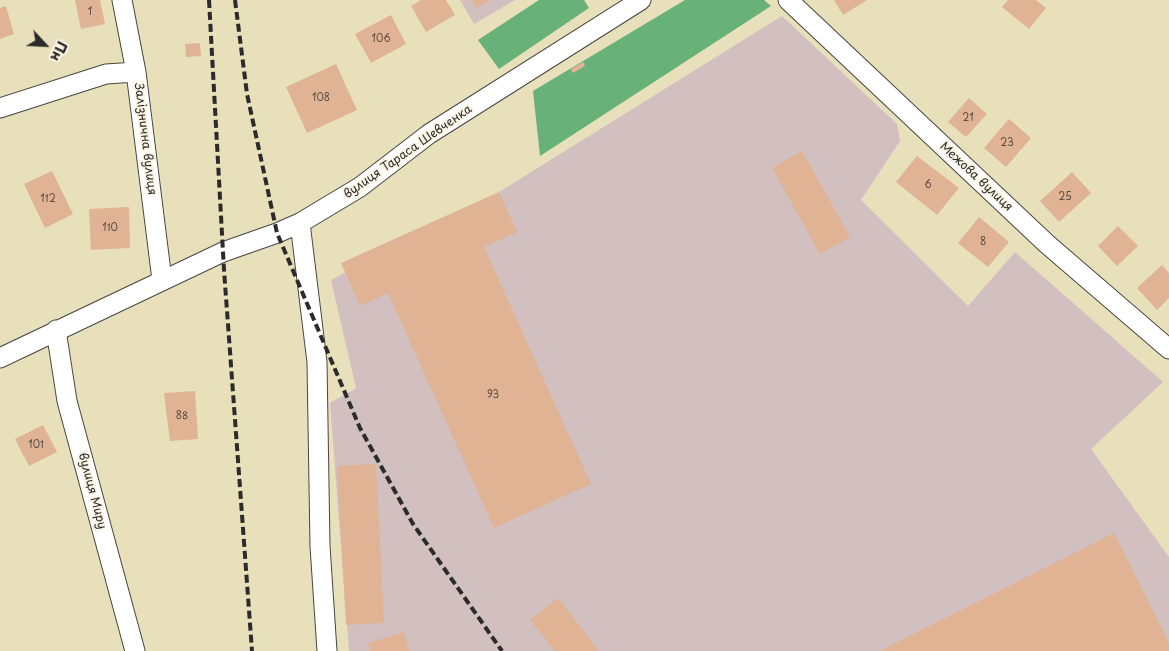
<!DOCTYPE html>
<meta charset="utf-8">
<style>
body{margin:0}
#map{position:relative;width:1169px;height:651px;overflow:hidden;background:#e7e0bb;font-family:"Playpen Sans",sans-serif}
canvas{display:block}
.north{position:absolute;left:20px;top:20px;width:50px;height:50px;-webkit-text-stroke:4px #fcf5e5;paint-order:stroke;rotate:115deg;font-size:14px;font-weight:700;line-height:20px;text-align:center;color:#2b2b2b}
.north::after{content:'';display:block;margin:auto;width:18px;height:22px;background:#2b2b2b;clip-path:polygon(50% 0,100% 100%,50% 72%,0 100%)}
</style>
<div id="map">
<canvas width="1169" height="651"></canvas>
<div class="north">Пн</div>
</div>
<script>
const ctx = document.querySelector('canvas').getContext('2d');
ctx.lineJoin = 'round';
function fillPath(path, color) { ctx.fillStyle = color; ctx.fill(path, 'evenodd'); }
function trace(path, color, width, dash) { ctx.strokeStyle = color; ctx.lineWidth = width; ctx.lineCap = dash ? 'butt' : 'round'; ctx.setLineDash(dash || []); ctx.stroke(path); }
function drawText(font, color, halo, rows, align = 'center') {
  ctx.font = font + ' "Playpen Sans",sans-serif'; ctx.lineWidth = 4; ctx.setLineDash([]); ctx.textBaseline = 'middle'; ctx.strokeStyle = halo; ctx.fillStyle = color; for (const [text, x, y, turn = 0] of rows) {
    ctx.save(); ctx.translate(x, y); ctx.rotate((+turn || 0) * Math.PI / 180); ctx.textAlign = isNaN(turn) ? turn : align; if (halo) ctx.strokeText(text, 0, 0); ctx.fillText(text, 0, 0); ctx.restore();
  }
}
fillPath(new Path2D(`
 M460 0H515L474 24Z
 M782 16 897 124 900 141 861 200 968 306 1015 252 1163 382 1091 449 1169 557V651H349L330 403 356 388 331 280 499 192Z`), '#d2bfc0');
fillPath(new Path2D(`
 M539 0H584L589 8 499 69 478 40Z
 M685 0H764L771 6 540 156 533 91Z`), '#68b178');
fillPath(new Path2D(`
 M75 0H100L105 24 81 29Z
 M421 0H446L455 15 426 32 411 6Z
 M472 0H490L476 8Z
 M834 0H867L843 15Z
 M1008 0H1036L1046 8 1029 29 1002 7Z
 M6 6 14 34 0 39V8Z
 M391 15 406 44 371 63 355 34Z
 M200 43 201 56 186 57 185 44Z
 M583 62 585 66 573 73 571 69Z
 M336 64 357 110 307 133 286 87Z
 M969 98 987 114 966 137 948 122Z
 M1009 119 1031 138 1006 167 984 148Z
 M802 151 850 237 820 254 772 168Z
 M917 156 959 188 937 215 896 182Z
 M52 171 73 214 45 228 24 184Z
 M1072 172 1091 193 1059 222 1040 201Z
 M499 192 517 232 484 247 591 484 494 528 388 293 360 306 341 263Z
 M129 207 130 248 91 250 89 209Z
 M979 217 1009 242 988 267 958 243Z
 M1118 226 1138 246 1117 266 1098 246Z
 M1162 265 1169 273V298L1157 310 1137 288Z
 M195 391 198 439 170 441 164 393Z
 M43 425 57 452 29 466 15 439Z
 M376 464 384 623 346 625 337 466Z
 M1114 533 1169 643V651H880Z
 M558 598 599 651H555L530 620Z
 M404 632 409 651H370L368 643Z`), '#e0b394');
const minor = new Path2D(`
 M122 0 136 72 162 280
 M788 0 1047 244 1169 349
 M0 108 106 74 136 72
 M300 223 317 362 320 546 327 651
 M56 330 67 401 135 651
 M0 358 223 252 277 233 300 223 360 187 429 134 641 0`);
trace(minor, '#474641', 21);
trace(minor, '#fff', 19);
trace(new Path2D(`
 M209 0 224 270 252 651
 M235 0 247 94 277 233 360 428 413 524 502 651`), '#2b2b2b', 4, [8, 4]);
drawText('10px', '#584d45', null, [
 ["1",90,12],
 ["106",381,39],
 ["108",321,98],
 ["21",968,118],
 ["23",1007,143],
 ["6",928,185],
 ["25",1065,197],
 ["112",48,199],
 ["110",110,228],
 ["8",983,242],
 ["93",493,395],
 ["88",182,416],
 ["101",36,445]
]);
drawText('12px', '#2b2b2b', '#fcf5e5', [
 ["Залізнична вулиця",145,139,83],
 ["вулиця Тараса Шевченка",408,152,-35],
 ["Межова вулиця",976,177,43],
 ["вулиця Миру",92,491,75]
]);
</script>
